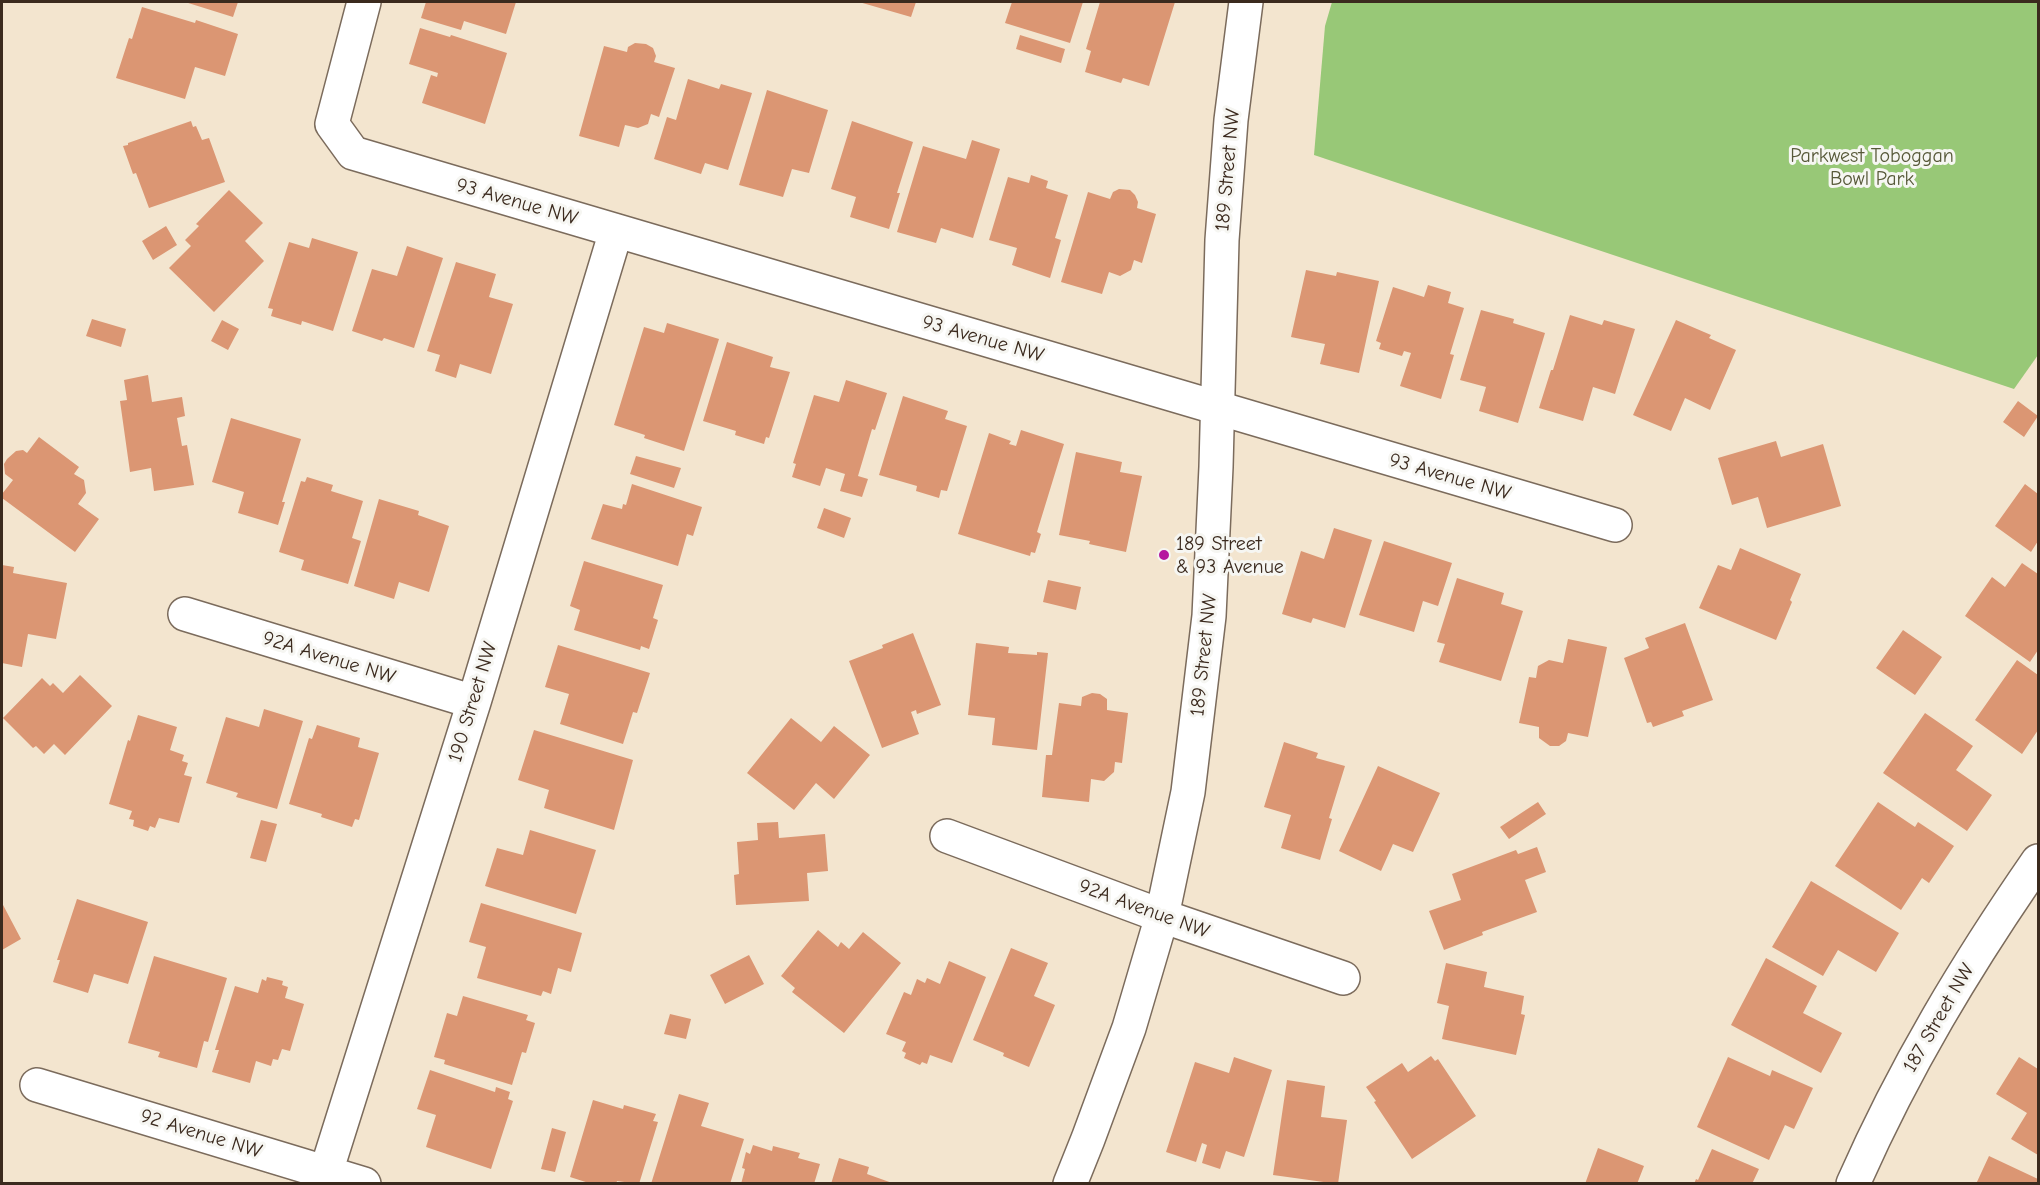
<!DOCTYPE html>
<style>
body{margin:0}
#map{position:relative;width:2040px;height:1185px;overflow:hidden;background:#f3e5cf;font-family:"Comic Neue",sans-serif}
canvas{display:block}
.frame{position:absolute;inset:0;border:3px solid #3b2a1e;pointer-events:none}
</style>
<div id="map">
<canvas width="2040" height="1185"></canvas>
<div class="frame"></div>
</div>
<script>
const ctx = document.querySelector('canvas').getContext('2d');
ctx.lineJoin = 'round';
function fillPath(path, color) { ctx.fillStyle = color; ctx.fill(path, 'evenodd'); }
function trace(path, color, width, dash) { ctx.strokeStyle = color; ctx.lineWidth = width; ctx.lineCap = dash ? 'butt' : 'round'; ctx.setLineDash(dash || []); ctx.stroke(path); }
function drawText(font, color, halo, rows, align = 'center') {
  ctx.font = font + ' "Comic Neue",sans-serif'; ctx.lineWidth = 6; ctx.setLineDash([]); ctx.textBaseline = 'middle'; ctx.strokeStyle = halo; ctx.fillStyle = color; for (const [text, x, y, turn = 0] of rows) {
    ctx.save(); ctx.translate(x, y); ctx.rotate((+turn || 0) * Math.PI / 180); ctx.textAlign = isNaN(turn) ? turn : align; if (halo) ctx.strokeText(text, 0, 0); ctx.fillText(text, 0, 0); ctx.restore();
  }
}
fillPath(new Path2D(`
 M1332 2H2038V355L2014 389 1314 155 1325 26Z`), '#98c877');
fillPath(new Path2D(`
 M185 2H238L233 17Z
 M426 2H516L506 34 464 21 461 30 421 18Z
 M859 2H916L911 17Z
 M1012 2H1083L1070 43 1005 23Z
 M1100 2H1175L1149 86 1123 78 1121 83 1085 72 1091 51 1086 49Z
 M142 7 195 23 196 20 238 34 225 76 195 67 185 99 116 78 129 38 132 39Z
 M420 28 450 37 451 35 507 53 485 124 422 103 431 75 437 77 438 73 409 64Z
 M1020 35 1065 49 1061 63 1016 49Z
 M635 43 646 44 653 48 656 56 654 62 675 68 659 117 651 114 648 124 638 128 625 125 619 147 579 136 604 46 627 52 628 47Z
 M688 79 719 89 721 84 752 93 728 170 705 163 701 174 654 159 667 117 676 120Z
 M767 90 828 110 809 173 792 169 783 197 739 185Z
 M191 121 193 127 196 126 202 140 209 138 225 182 149 208 136 173 133 174 123 146 128 145V143Z
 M852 121 913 142 897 193H900L889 229 850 217 856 197 831 189Z
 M972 140 1000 149 973 238 941 228 936 243 897 232 923 146 966 159Z
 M1031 175 1048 181 1046 188 1068 195 1055 238 1061 240 1050 278 1012 265 1017 248 989 240 1008 177 1029 183Z
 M1119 189 1130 190 1135 195 1138 202 1137 208 1156 214 1142 263 1134 260 1131 270 1120 276 1109 272 1102 294 1061 282 1088 192 1110 199 1113 192Z
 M229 190 263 223 245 241 264 261 214 312 169 268 191 246 185 240 199 226 196 224Z
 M166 226 177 245 153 260 142 241Z
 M312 238 358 252 333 331 302 321 301 325 271 316 273 309 268 308 289 242 309 248Z
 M407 246 443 258 414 348 384 338 382 341 352 331 372 269 397 276Z
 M456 262 496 274 489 297 513 304 491 374 460 364 456 378 435 371 440 355 427 351Z
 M1306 270 1336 276 1337 272 1379 281 1359 373 1320 364 1325 344 1291 337Z
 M1428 285 1451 292 1448 303 1464 308 1450 354 1454 355 1441 399 1400 386 1411 353 1404 351 1402 356 1379 349 1381 343 1376 341 1393 287 1424 297Z
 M1481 310 1514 319 1513 323 1545 333 1518 423 1479 411 1486 387 1460 380Z
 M1570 315 1602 325 1604 320 1635 329 1615 394 1593 387 1583 421 1539 408 1551 370H1553Z
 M92 319 126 329 121 347 86 336Z
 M222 320 239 329 228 350 211 341Z
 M1676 320 1711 335 1709 338 1736 350 1710 410 1685 398 1671 431 1633 415Z
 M667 323 719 339 684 451 644 438 645 435 614 425 644 327 664 333Z
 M727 342 773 357 770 367 790 372 769 438 766 437 764 444 735 435 736 431 703 421Z
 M148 375 152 402 182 397 185 416 177 418 182 446 187 445 194 485 154 491 151 468 130 472 120 401 127 400 124 380Z
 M846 380 887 393 875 430 872 429 858 476 868 479 862 497 840 491 845 474 826 468 820 486 792 477 796 464 793 463 814 395 839 402Z
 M903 396 948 411 945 419 967 426 947 491 941 490 939 498 916 491 917 486 879 475Z
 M2018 401 2038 416 2024 437 2003 422Z
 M231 418 301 439 282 502H285L278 525 238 513 244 492 212 482Z
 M1021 430 1064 444 1037 532 1041 534 1035 553 1031 552 1030 556 958 534 989 433 1011 441 1009 444 1016 446Z
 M39 437 79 467 74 474 84 480 86 493 78 504 99 519 75 552 2 498V494L13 480 5 474 4 464 7 459 16 451 23 450 27 453Z
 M1776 441 1781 457 1823 444 1841 506 1767 528 1758 497 1732 505 1718 458Z
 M1076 452 1122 462 1120 472 1142 476 1126 552 1089 544 1090 541 1059 535Z
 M636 456 681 468 674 488 630 474Z
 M307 477 333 485 331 491 363 501 352 538 361 541 348 584 301 570 304 560 279 552 301 481 305 482Z
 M632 484 702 507 693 536 687 534 678 566 591 539 603 504 622 509 623 504 626 505Z
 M2025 484 2038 494V541L2031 552 1995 526Z
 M379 499 419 511 418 515 449 526 429 592 399 582 394 599 354 586Z
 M824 508 851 518 844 538 817 528Z
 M1334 528 1372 540 1345 628 1313 618 1311 623 1282 614 1301 551 1324 559Z
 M1384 541 1452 563 1438 606 1423 601 1414 632 1359 615Z
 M1740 548 1801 574 1790 600 1792 602 1776 640 1699 608 1718 565 1731 570Z
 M584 561 663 585 653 618 658 620 649 649 641 646 640 650 574 630 580 610 570 606Z
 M2022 563 2038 574V650L2030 662 1965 616 1992 577 2005 587Z
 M2 565 14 567 13 573 67 583 56 639 28 634 22 667 2 663Z
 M1457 578 1504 593 1501 604 1523 611 1501 681 1439 662 1445 644 1437 642Z
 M1048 580 1081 587 1076 610 1043 602Z
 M1685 623 1713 700 1682 711 1684 716 1653 727 1651 722 1647 723 1624 658 1649 648 1645 638Z
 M1903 630 1942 657 1915 695 1876 668Z
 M913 633 941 705 917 714 916 710 911 712 919 734 882 748 849 661 883 648 882 645Z
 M1568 639 1607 647 1588 737 1568 733 1566 741 1559 746H1550L1539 738V727L1519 723 1529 677 1536 678 1538 666 1549 660 1563 663Z
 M976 643 1009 647 1008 653 1037 655V652L1048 653 1037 750 992 745 995 718 968 715Z
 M558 645 650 673 637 713 633 712 623 744 560 724 569 694 545 687Z
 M2017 660 2038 675V730L2022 754 1975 720Z
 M80 675 112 706 65 755 54 744 44 754 36 746 33 748 3 718 42 678 50 686 53 683 63 693Z
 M1092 693 1100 694 1107 699V710L1128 713 1122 763 1115 762 1114 772 1104 781 1091 779 1089 802 1042 797 1046 755H1052L1059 703 1081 706 1082 697Z
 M264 709 303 721 277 809 236 797 238 793 206 783 226 717 259 727Z
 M1925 713 1973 746 1956 770 1992 795 1967 831 1883 773Z
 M138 715 177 727 170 750 184 755 182 761 188 763 184 775 192 777 179 823 159 818 155 828 150 826 148 831 133 826 134 820 129 819 132 811 109 804 128 740 130 741Z
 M791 718 821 742 834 726 870 755 834 799 816 783 794 810 747 773Z
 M317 725 360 738 358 747 379 753 359 820 355 819 352 827 321 817 322 814 289 804 309 738 312 739Z
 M534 730 633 760 614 830 544 808 549 790 518 780Z
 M1284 742 1318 753 1316 758 1345 766 1329 818 1332 819 1320 860 1281 848 1291 815 1264 807Z
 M1378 766 1440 793 1413 852 1393 844 1381 871 1339 851Z
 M1538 802 1546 814 1509 839 1500 827Z
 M1878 802 1915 827 1918 822 1954 846 1929 883 1922 878 1901 910 1835 866Z
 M261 820 277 824 266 862 250 858Z
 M778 822 779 838 825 834 828 871 807 873 809 901 736 905 734 875 739 874 737 842 758 840 757 823Z
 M530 830 596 850 576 914 485 886 497 848 523 855Z
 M1537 847 1546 872 1525 880 1537 912 1482 932 1483 935 1444 950 1429 911 1461 900 1452 874 1516 850 1518 854Z
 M1811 881 1899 933 1876 972 1838 950 1823 976 1772 947Z
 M77 899 148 922 128 984 94 974 88 993 53 982 60 960H57Z
 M2 903 21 939 2 950Z
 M481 903 582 933 571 972 558 968 551 994 543 991 541 996 477 978 486 947 469 942Z
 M818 930 838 947 841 942 849 949 863 932 901 963 844 1033 792 992 795 988 781 976Z
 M1011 948 1048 963 1034 996 1055 1005 1029 1067 1003 1056 1004 1053 973 1040Z
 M749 955 764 984 725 1004 710 975Z
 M154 956 227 978 208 1042 204 1041 197 1068 158 1057 160 1052 128 1043Z
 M1766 958 1817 986 1803 1013 1842 1033 1821 1073 1731 1025Z
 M949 961 986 977 952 1063 930 1055 927 1064 922 1062 920 1065 904 1058 906 1053 902 1051 906 1042 886 1034 904 992 911 995 917 979 925 983 927 978 940 984Z
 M1446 963 1487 972 1484 987 1524 996 1521 1014 1525 1015 1516 1055 1442 1039 1449 1006 1437 1003Z
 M267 977 283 981 282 985 288 987 285 998 304 1004 290 1051 282 1049 278 1060 273 1059 271 1066 256 1061 250 1083 212 1072 219 1050H215L235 986 258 993 262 979 266 981Z
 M463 996 528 1015 526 1020 535 1023 526 1053 522 1052 512 1085 444 1064 445 1060 434 1057 447 1013 457 1016Z
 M670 1014 691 1019 686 1039 664 1034Z
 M1431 1056 1435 1061 1438 1059 1476 1116 1412 1159 1374 1102 1376 1101 1366 1087 1402 1063 1408 1072Z
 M1234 1057 1272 1070 1244 1157 1226 1151 1220 1169 1202 1163 1207 1145 1202 1143 1196 1162 1166 1152 1195 1062 1229 1073Z
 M1728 1057 1770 1076 1772 1070 1813 1088 1794 1129 1785 1125 1769 1160 1697 1127Z
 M2019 1057 2038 1069V1155L2011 1139 2027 1113 1996 1094Z
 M430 1070 495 1092 496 1087 510 1092 508 1099 513 1101 491 1169 426 1147 436 1115 417 1109Z
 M1287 1080 1325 1086 1321 1117 1347 1120 1338 1184 1273 1175Z
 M679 1094 709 1103 701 1126 744 1139 730 1184H651Z
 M593 1100 623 1109 624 1105 656 1114 653 1121 658 1122 639 1184 617 1181 616 1184H592L570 1177Z
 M552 1128 566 1132 555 1172 541 1169Z
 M753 1145 772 1151 773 1146 800 1153 798 1158 820 1164 814 1184H741L745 1169 742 1168 746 1152 750 1154Z
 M1598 1148 1644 1166 1637 1184H1585Z
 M1712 1149 1759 1169 1752 1184H1694L1696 1179 1698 1180Z
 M1989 1156 2038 1179V1184H1976Z
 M839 1158 869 1167 867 1174 895 1184H831Z`), '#db9673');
const minor = new Path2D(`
 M364 2 332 124 353 153 1615 525
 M185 614 474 702
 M947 836 1162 916 1343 978
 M37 1085 364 1184
 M326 1172 474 702 616 231
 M1853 1184C1904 1068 1966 965 2038 861`);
const tertiary = new Path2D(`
 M1070 1184 1088 1139 1129 1028 1162 916 1188 792 1209 616 1216 467 1222 240 1231 120 1246 2`);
trace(minor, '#7b6b5c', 36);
trace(tertiary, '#7b6b5c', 36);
trace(minor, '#fff', 33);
trace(tertiary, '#fff', 33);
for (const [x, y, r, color] of [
 [1164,555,6,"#b5179e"]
]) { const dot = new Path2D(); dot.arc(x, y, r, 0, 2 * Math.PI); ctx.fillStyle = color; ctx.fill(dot); trace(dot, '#f6f6f2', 2); }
drawText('20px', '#575939', '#f6f6f2', [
 ["Parkwest Toboggan",1872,156],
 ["Bowl Park",1872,179]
]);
drawText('20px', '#3b2a1e', '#f6f6f2', [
 ["189 Street NW",1228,170,-85],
 ["93 Avenue NW",517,202,16],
 ["93 Avenue NW",983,339,16],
 ["93 Avenue NW",1450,477,16],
 ["189 Street NW",1204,655,-84],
 ["92A Avenue NW",329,658,17],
 ["190 Street NW",473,702,-73],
 ["92A Avenue NW",1144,909,20],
 ["187 Street NW",1939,1018,-60],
 ["92 Avenue NW",201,1134,17]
]);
drawText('20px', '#3b2a1e', '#f6f6f2', [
 ["189 Street",1176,544],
 ["& 93 Avenue",1176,567]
], 'left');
</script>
